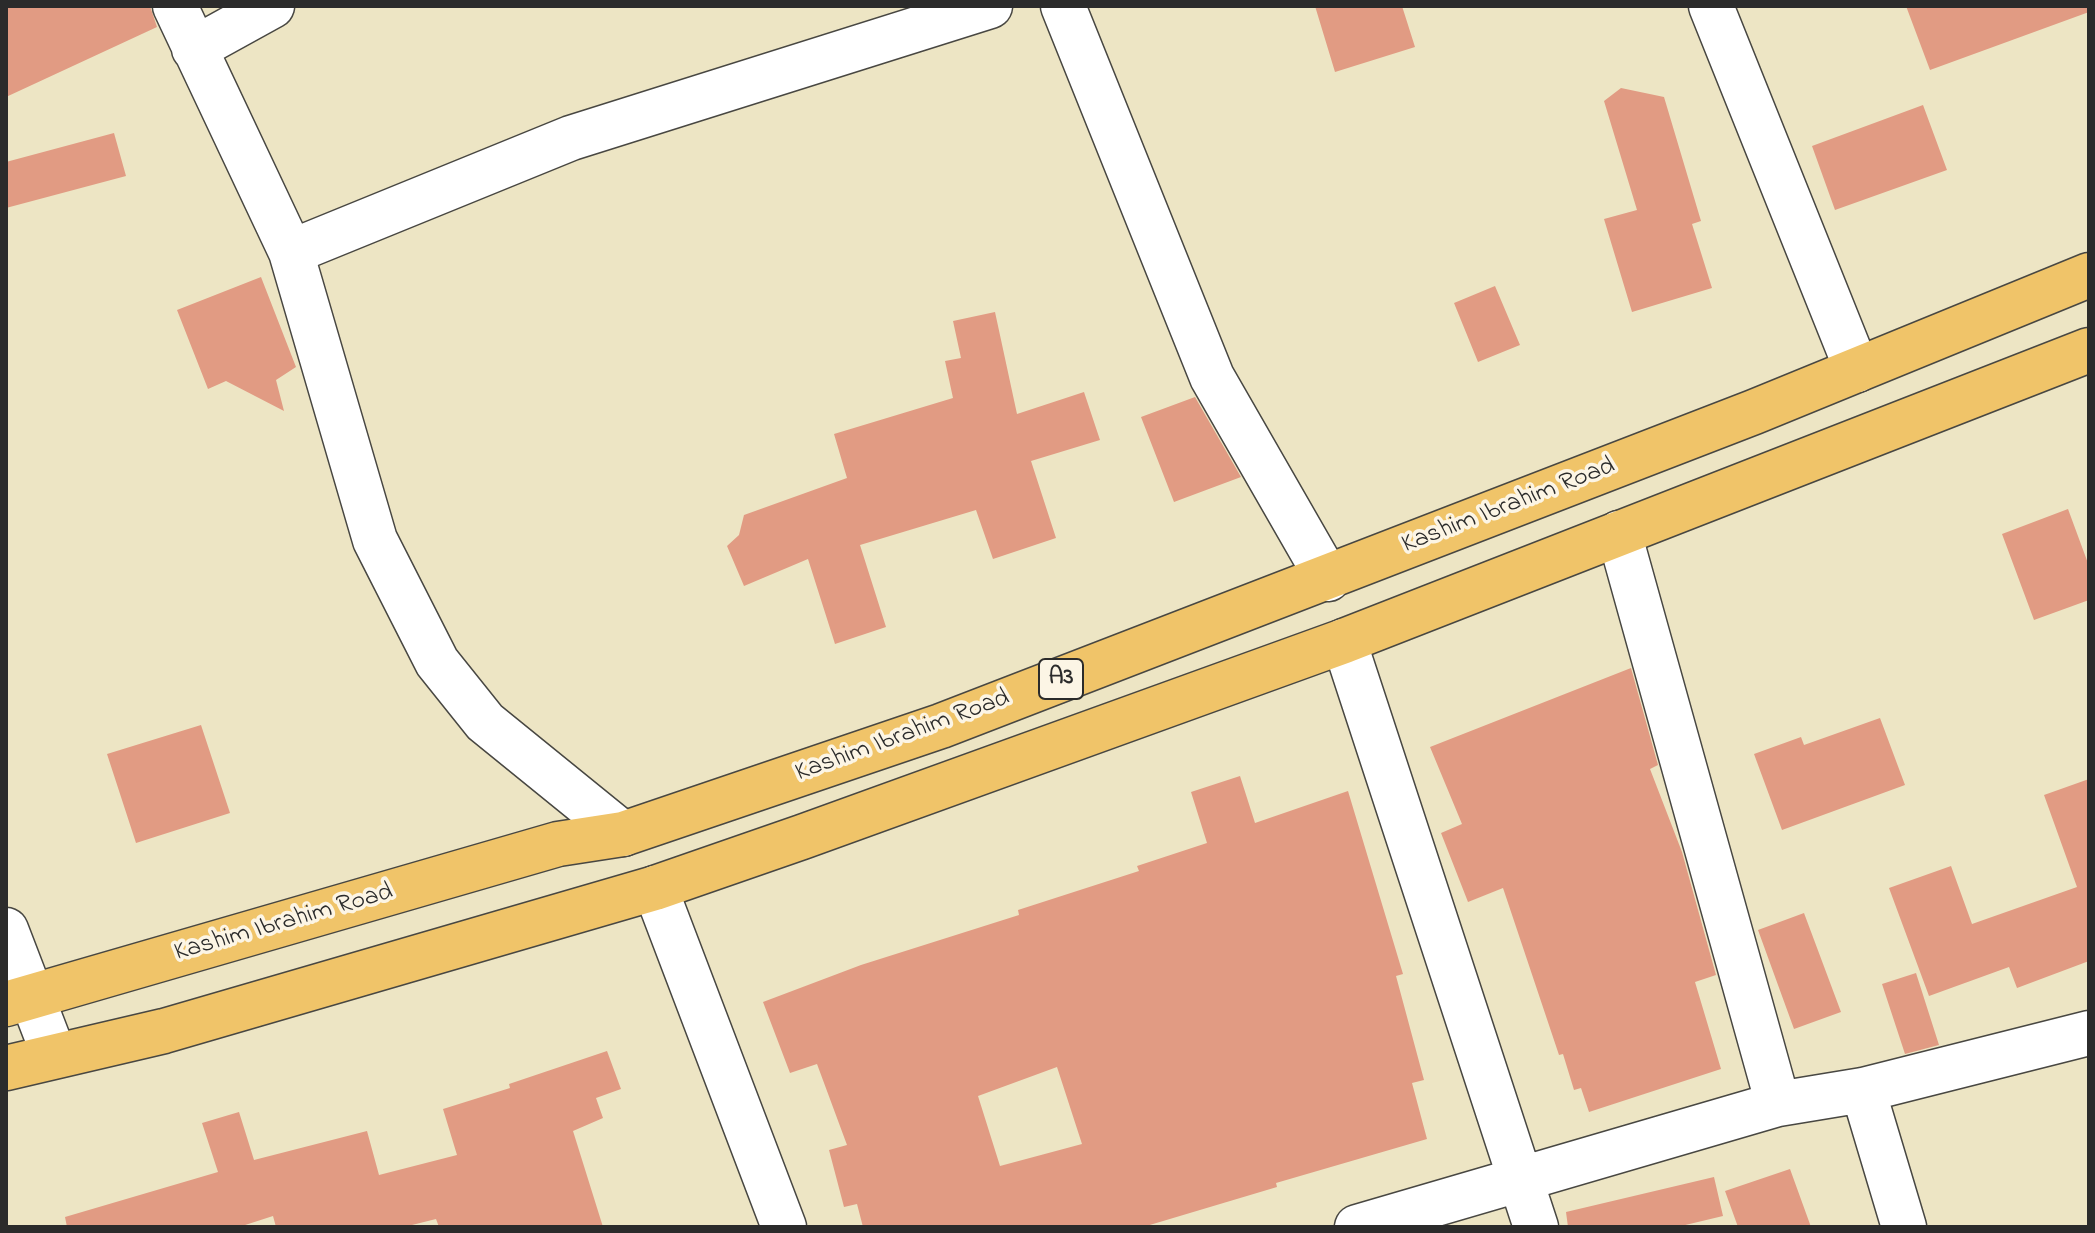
<!DOCTYPE html>
<html>
<head>
<meta charset="utf-8">
<style>
	body { margin:0 }
	#map { position:relative; width:2095px; height:1233px; overflow:hidden; background:#ede5c4; font-family:"Indie Flower",sans-serif }
	canvas { display:block }
	.frame { position:absolute; inset:0; border:8px solid #2b2b2b; pointer-events:none }
</style>
</head>
<body>
<div id="map">
<canvas width="2095" height="1233"></canvas>
<div class="frame"></div>
</div>
<script>
const ctx = document.querySelector('canvas').getContext('2d');
ctx.lineJoin = 'round';
function fillPath(path, color) { ctx.fillStyle = color; ctx.fill(path, 'evenodd'); }
const toPath = rows => new Path2D(rows.map(r => 'M' + r).join(''));
function stroke(path, color, width, dash) { ctx.strokeStyle = color; ctx.lineWidth = width; ctx.lineCap = dash ? 'butt' : 'round'; ctx.setLineDash(dash || []); ctx.stroke(path); }
function write(font, color, halo, rows, align = 'center') {
  ctx.font = font + ' "Indie Flower",sans-serif'; ctx.lineWidth = 7; ctx.setLineDash([]); ctx.textBaseline = 'middle'; ctx.strokeStyle = halo; ctx.fillStyle = color; for (const [text, x, y, turn = 0] of rows) {
    ctx.save(); ctx.translate(x, y); ctx.rotate((+turn || 0) * Math.PI / 180); ctx.textAlign = isNaN(turn) ? turn : align; if (halo) ctx.strokeText(text, 0, 0); ctx.fillText(text, 0, 0); ctx.restore();
  }
}
fillPath(toPath([
	[6,6,150,6,157,27,6,97],
	[1315,6,1402,6,1415,47,1335,72],
	[1906,6,2089,6,2089,12,1930,70],
	[1621,88,1664,97,1701,221,1692,224,1712,288,1632,312,1604,219,1637,210,1604,101],
	[1923,105,1947,170,1835,210,1812,146],
	[114,133,126,176,6,208,6,162],
	[261,277,296,367,276,380,284,411,226,381,208,389,177,310],
	[1495,286,1520,345,1478,362,1454,303],
	[995,312,1017,414,1084,392,1100,440,1031,461,1056,538,993,559,976,510,860,545,886,627,835,644,808,559,744,586,727,546,739,535,744,515,847,478,834,434,953,398,945,361,961,358,953,321],
	[1195,397,1241,477,1174,502,1141,417],
	[2068,509,2089,566,2089,600,2034,620,2002,534],
	[1631,668,1658,765,1650,769,1682,852,1716,975,1695,982,1721,1069,1589,1112,1581,1088,1574,1090,1563,1054,1559,1055,1503,888,1468,902,1441,833,1462,824,1430,747],
	[1880,718,1905,785,1782,830,1754,754,1801,737,1804,745],
	[201,725,230,813,136,843,107,754],
	[1240,776,1255,823,1348,791,1403,974,1396,976,1424,1080,1412,1083,1427,1139,1276,1183,1277,1187,1143,1227,863,1227,857,1204,844,1207,829,1150,847,1145,817,1064,790,1073,763,1002,861,965,1019,915,1018,910,1139,871,1137,866,1207,843,1191,792],
	[1057,1067,1082,1144,1000,1166,978,1096],
	[2089,779,2089,961,2017,988,2009,967,1929,996,1889,888,1951,866,1972,924,2077,887,2044,795],
	[1804,913,1841,1012,1794,1029,1758,930],
	[1916,973,1939,1045,1905,1054,1882,984],
	[607,1051,621,1089,596,1098,603,1118,573,1131,603,1227,439,1227,436,1219,404,1227,276,1227,273,1216,239,1227,67,1227,65,1217,218,1172,202,1123,239,1112,254,1160,367,1131,379,1175,457,1155,443,1109,510,1088,509,1084],
	[1790,1169,1811,1227,1738,1227,1725,1191],
	[1714,1177,1723,1216,1677,1227,1568,1227,1566,1212]
]), '#e19b83');
const street = toPath([
	[175,6,291,252,375,540,437,662,485,722,623,834],
	[1063,6,1212,377,1328,579],
	[1711,6,1857,370],
	[194,49,272,6],
	[291,252,571,138,990,6],
	[1619,533,1778,1104],
	[1344,641,1536,1227],
	[655,888,784,1227],
	[6,930,54,1055],
	[1863,1090,1904,1227],
	[1357,1227,1778,1104,1863,1090,2089,1033]
]);
const highway = toPath([
	[6,1004,558,844,623,834,941,726,1754,412,2089,275],
	[6,1068,164,1031,655,888,802,837,1344,641,2089,350]
]);
stroke(street, '#484742', 47);
stroke(highway, '#484742', 47);
stroke(street, '#fff', 44);
stroke(highway, '#f0c469', 44);
for (const [x, y, w] of [
	[1061,679,44]
]) { const box = new Path2D(); box.roundRect(x - w / 2, y - 20, w, 40, 6); ctx.fillStyle = '#fcf5e5'; ctx.fill(box); stroke(box, '#2b2b2b', 2); }
write('bold 24px', '#2b2b2b', null, [
	["A3",1061,679]
]);
write('26px', '#2b2b2b', '#fcf5e5', [
	["Kashim Ibrahim Road",1509,507,-21],
	["Kashim Ibrahim Road",903,737,-20],
	["Kashim Ibrahim Road",284,924,-16]
]);
</script>
</body>
</html>
